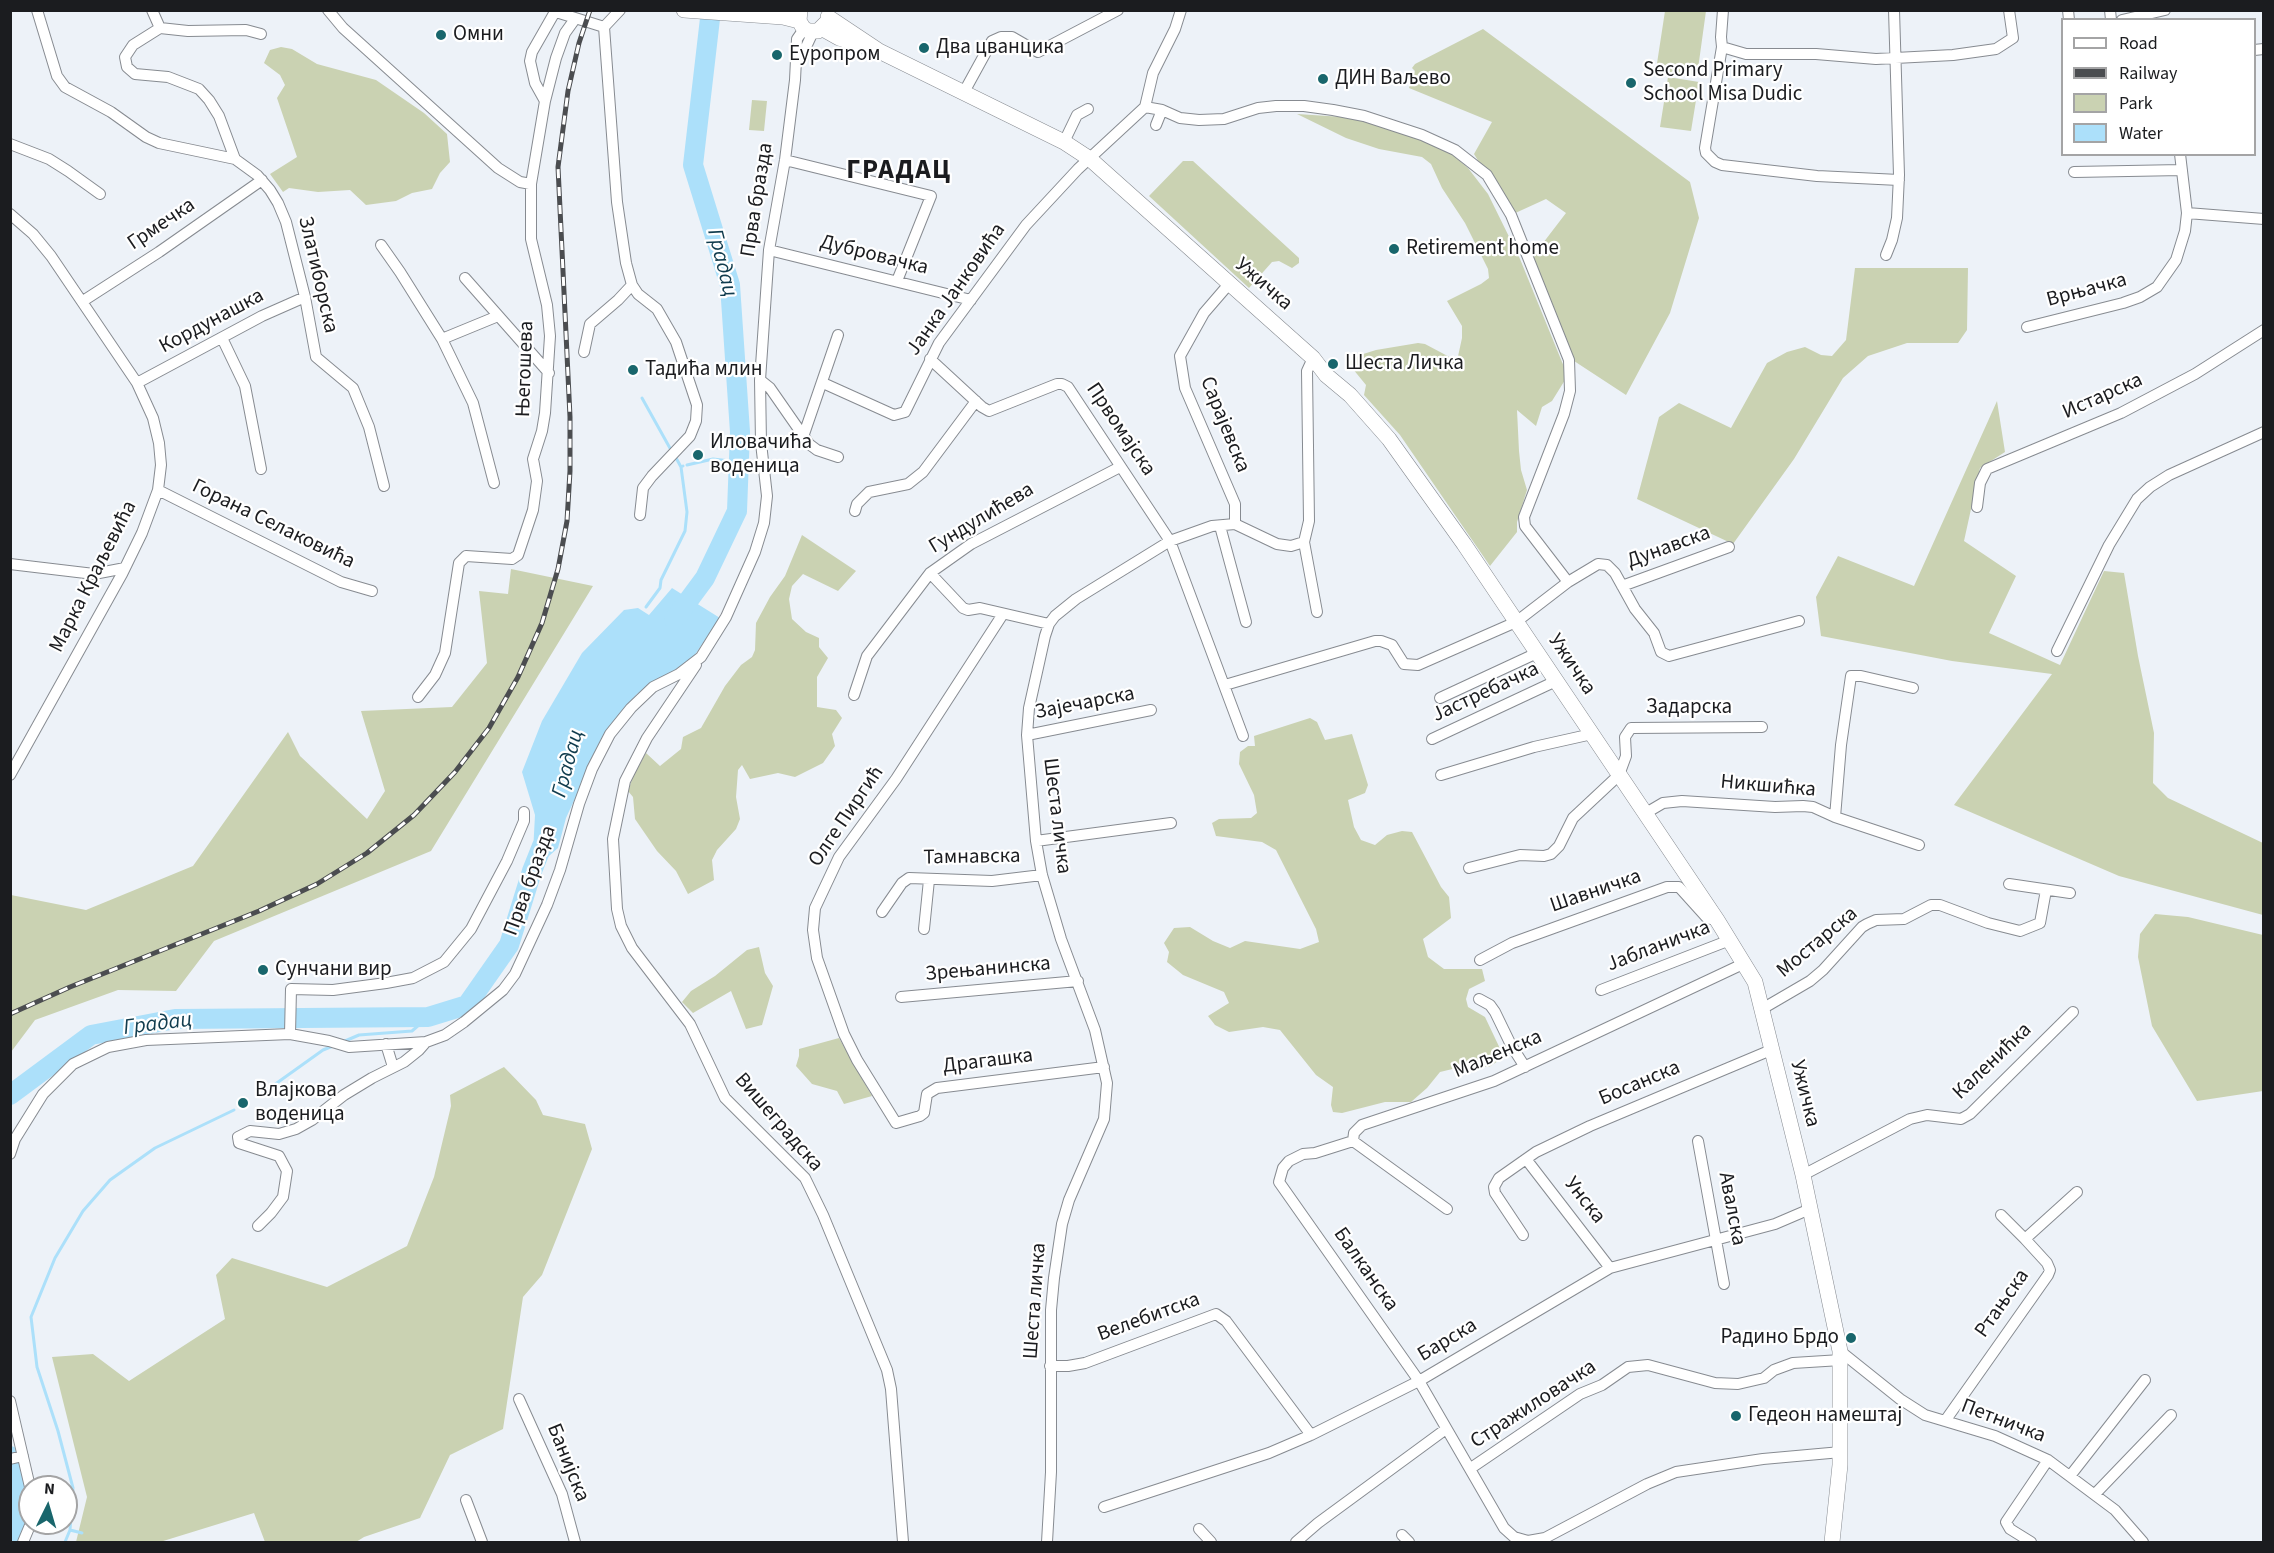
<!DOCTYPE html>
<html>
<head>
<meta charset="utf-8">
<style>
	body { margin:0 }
	#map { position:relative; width:2274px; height:1553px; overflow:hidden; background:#edf2f8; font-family:"Source Sans 3",sans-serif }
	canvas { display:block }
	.frame { position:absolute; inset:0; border:12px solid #1b1c1f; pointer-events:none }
	.legend { position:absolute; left:2061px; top:18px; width:195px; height:138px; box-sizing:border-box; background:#fff; border:2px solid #a4a4a5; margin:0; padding:8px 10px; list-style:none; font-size:18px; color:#1b1c1f }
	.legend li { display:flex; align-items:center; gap:12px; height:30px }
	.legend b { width:30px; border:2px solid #a4a4a5 }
	.north { position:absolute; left:18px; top:1475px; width:60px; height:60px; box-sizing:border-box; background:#fff; border:2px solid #a4a4a5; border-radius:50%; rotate:5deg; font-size:16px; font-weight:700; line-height:24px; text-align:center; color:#1b1c1f }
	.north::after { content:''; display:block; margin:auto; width:21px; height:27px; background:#19666c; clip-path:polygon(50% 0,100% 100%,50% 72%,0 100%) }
</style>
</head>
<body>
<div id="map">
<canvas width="2274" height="1553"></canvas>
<div class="frame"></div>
<ul class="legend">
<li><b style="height:8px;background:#fff"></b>Road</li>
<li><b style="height:8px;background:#4b4d50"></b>Railway</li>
<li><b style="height:16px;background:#cad2b2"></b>Park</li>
<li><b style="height:16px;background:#ace0fa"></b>Water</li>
</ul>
<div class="north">N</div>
</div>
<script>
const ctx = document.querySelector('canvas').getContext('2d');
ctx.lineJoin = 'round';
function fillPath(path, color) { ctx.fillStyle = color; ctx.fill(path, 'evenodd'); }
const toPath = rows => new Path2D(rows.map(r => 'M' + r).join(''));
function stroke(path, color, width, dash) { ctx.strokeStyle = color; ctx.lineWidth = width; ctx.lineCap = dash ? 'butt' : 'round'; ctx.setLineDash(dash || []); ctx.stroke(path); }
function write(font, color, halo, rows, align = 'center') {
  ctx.font = font + ' "Source Sans 3",sans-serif'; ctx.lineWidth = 4.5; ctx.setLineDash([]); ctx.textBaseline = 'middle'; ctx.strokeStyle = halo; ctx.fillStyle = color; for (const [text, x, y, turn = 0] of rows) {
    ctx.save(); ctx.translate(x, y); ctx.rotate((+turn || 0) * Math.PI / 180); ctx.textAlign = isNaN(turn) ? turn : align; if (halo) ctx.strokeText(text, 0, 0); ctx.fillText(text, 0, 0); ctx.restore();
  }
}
fillPath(toPath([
	[1665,11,1706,11,1697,76,1656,70],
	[1483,29,1690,182,1699,218,1670,313,1626,395,1571,359,1530,260,1566,213,1546,199,1511,215,1474,154,1492,122,1409,88,1415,71,1412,68,1415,64],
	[281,47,292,49,317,64,376,80,424,113,447,134,450,162,440,173,432,189,412,193,396,201,366,205,350,190,318,192,289,188,283,192,270,174,297,157,277,98,285,85,280,75,264,63,270,50],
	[1668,77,1699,82,1691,131,1660,127],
	[752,100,767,101,764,131,749,130],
	[1297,114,1343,117,1380,125,1447,150,1468,168,1488,194,1520,259,1562,362,1566,371,1565,380,1552,401,1542,407,1536,426,1517,410,1519,451,1521,470,1527,490,1517,522,1517,532,1490,566,1400,435,1364,395,1366,385,1348,363,1360,355,1376,350,1418,343,1425,344,1457,361,1462,338,1462,326,1447,301,1481,284,1489,278,1488,269,1465,223,1442,188,1431,164,1422,157,1379,149,1346,138],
	[1183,161,1193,161,1299,258,1299,263,1292,268,1279,261,1272,262,1249,288,1149,196],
	[1855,268,1968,268,1967,330,1958,343,1907,343,1868,356,1843,378,1794,459,1733,544,1637,499,1659,417,1679,403,1731,428,1767,363,1787,352,1805,347,1821,355,1832,356,1846,340],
	[1997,401,2005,452,1980,468,1964,541,2016,576,1989,633,2060,665,2104,571,2124,573,2138,656,2154,733,2153,783,2168,798,2263,843,2263,915,2119,876,1954,805,2052,674,1952,661,1821,636,1816,597,1838,556,1914,586],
	[802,535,856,571,838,591,803,574,792,586,789,599,792,619,806,632,819,638,819,647,828,658,817,677,817,707,836,710,842,718,832,734,835,746,823,763,795,777,778,773,750,779,742,765,738,770,736,797,740,819,736,829,717,850,712,860,714,880,688,894,676,871,657,851,635,819,633,797,628,791,634,774,646,753,660,766,681,749,683,737,701,728,725,686,741,665,752,657,755,650,756,623,770,597,785,576],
	[511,569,593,586,431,851,214,941,176,991,118,990,35,1020,11,1052,11,895,86,910,193,866,288,732,300,756,367,819,385,791,361,711,452,707,487,663,479,591,508,594],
	[1310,718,1317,722,1325,740,1352,734,1368,785,1365,793,1348,800,1354,827,1361,840,1375,845,1387,835,1402,831,1412,832,1441,887,1449,897,1451,918,1423,939,1428,957,1444,969,1482,969,1485,981,1469,989,1466,999,1468,1007,1485,1017,1504,1057,1489,1067,1469,1065,1440,1072,1427,1088,1411,1102,1385,1102,1342,1113,1333,1112,1331,1105,1333,1087,1316,1075,1280,1030,1263,1027,1229,1032,1215,1025,1208,1016,1229,1003,1224,992,1183,975,1167,962,1169,952,1164,943,1174,928,1190,927,1213,941,1230,948,1245,941,1300,949,1319,942,1316,929,1276,850,1262,842,1216,836,1212,823,1219,819,1251,818,1257,813,1254,795,1239,764,1240,752,1248,746,1255,746,1254,736],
	[2155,914,2188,917,2263,935,2263,1091,2197,1101,2152,1026,2138,957,2140,934],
	[759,947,765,973,773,986,762,1025,746,1029,731,991,693,1013,682,1002,691,991,715,976,747,950],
	[839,1038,872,1096,844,1104,837,1091,812,1084,796,1066,799,1056,799,1049],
	[504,1067,536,1100,543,1115,585,1124,592,1149,542,1275,523,1297,503,1429,450,1455,420,1518,364,1537,356,1542,265,1542,254,1513,160,1542,76,1542,87,1497,52,1357,93,1354,129,1381,225,1319,216,1275,232,1258,327,1287,407,1246,434,1177,451,1106,450,1095]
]), '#cad2b2');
fillPath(toPath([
	[672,588,720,618,692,659,637,694,607,729,566,818,558,848,532,871,535,815,522,772,542,721,582,653,624,610,638,608,649,615]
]), '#ace0fa');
stroke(toPath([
	[642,398,671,450],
	[675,456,681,467],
	[687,465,713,459,739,462],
	[646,607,660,588,661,580,685,531,687,512,681,467,683,466],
	[345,1041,359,1035,412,1031,428,1017],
	[260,1095,323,1050,333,1046],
	[70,1530,82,1533],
	[65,1542,70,1530,73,1488,58,1431,37,1367,31,1317,55,1258,83,1211,110,1180,155,1148,234,1110]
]), '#ace0fa', 3);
stroke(toPath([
	[674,620,705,578,737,511,740,432,730,285,693,165,711,10],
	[10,1095,91,1035,175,1019,428,1017,467,1005,509,945,532,871,542,846],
	[10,1456,20,1483,19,1527,12,1542]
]), '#ace0fa', 20);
const street = toPath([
	[37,10,57,76,65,87,111,112,146,137,159,143,235,159,257,175,270,190,278,203,286,222,305,297,316,357,353,388,369,427,384,486],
	[152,10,160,28,188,31,246,30,261,34],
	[328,10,343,28,498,168,520,182,531,184],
	[1723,10,1721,37,1722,47,1746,54,1816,54,1876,59,1953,55,1996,49,2013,38,2009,10],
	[2068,10,2069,20],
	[2110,10,2111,20],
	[556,12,604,27],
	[2122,20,2165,10],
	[604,27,617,202,626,263,632,285,638,294,657,309,676,342,697,405,696,421,690,436,652,476,643,488,640,515],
	[604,27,620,10],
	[160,28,133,45,125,57,127,67,135,74,168,77,199,89,209,100,219,116,235,159],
	[1722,47,1705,148,1706,153,1715,162,1722,165,1817,176,1899,180],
	[2254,50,2264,49],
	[799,62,813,32],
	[964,92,992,41,1001,37,1012,37,1038,52,1118,10],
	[545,101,535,83,530,61,532,52,556,10],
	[1145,107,1162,110,1180,118,1199,120,1224,119,1258,108,1276,106,1304,106,1333,110,1364,116,1422,135,1455,150,1487,175,1511,215,1569,360,1570,391,1564,414,1524,517,1525,526,1568,582],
	[1156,125,1162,110],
	[1064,142,1077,115,1088,109],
	[10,144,49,159,68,171,100,194],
	[785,160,931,196,897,281],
	[2074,172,2182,170],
	[2187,213,2264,219],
	[10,214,33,234,51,256,137,383,153,418,159,443,161,465,158,490,142,533,122,574,10,775],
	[381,245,400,272,442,339,473,403,494,483],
	[769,250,971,300],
	[1886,255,1892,240,1897,218,1899,175,1894,10],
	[465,278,549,373],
	[1229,284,1204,313,1180,356,1185,388,1235,504,1235,524],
	[83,301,159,252,262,180],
	[2027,327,2123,303,2140,297,2157,287,2176,260,2185,231,2187,213,2180,154],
	[222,338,245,386,261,469],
	[442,339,498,316],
	[584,352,590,324,618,300,632,285],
	[930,359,982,407,989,411,1057,384,1062,384,1068,387,1170,541,1243,736],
	[760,380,770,388,809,444,817,450,838,457],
	[137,383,262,316,305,297],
	[823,383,894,415,905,412,939,343,1026,225,1078,169,1145,107,1153,73,1175,29,1181,10],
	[803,437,838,335],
	[158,490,341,582,372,591],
	[1977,507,1980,483,1987,469,2121,413,2195,374,2264,330],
	[855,511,857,504,869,492,908,484,923,472,976,401],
	[1220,526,1246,622],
	[1304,542,1317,612],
	[10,564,94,574,125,568],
	[930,573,963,608,968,610,980,608,1049,624],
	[1622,586,1729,547],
	[1003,614,896,779,839,857,815,908,813,930,817,958,844,1034,857,1060,896,1123,920,1116,924,1113,927,1094,937,1088,1104,1067],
	[2057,651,2109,545,2137,499,2150,487,2169,475,2264,432],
	[696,665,647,738,625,781,613,839,617,909,621,926,632,948,690,1024,725,1098,805,1178,823,1215,887,1370,891,1389,903,1542],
	[1225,685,1375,641,1381,641,1392,645,1404,664,1418,665,1516,622,1568,582,1598,564,1607,565,1615,573,1635,609,1654,633,1661,652,1669,656,1799,621],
	[854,695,867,656,930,573,971,544,1120,467],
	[418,697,435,675,445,653,459,563,466,556,512,559,518,555,533,510,537,481,533,459,542,431,545,413,550,336,547,305,531,239,531,184,545,101,556,58,565,33,575,19],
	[1440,698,1537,653],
	[1027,735,1151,710],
	[1432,739,1556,681],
	[1441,775,1534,747,1592,734],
	[1646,813,1663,803,1682,801,1775,807,1803,806,1813,807,1835,817,1919,845],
	[1835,817,1841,745,1851,676,1861,676,1913,688],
	[1036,841,1171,823],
	[1469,868,1520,855,1544,856,1551,854,1559,846,1573,818,1619,775,1626,756,1625,737,1631,728,1762,727],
	[2009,884,2070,893],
	[882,912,902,883,909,878,992,881,1042,875],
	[924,929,929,880],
	[1480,960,1512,943,1667,887,1679,887,1707,918,1716,920],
	[1745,963,1494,1081,1362,1125,1354,1133,1353,1141,1315,1153,1303,1154,1289,1161,1283,1168,1279,1182,1419,1381,1504,1528,1514,1537,1528,1541,1545,1538,1647,1484,1676,1472,1763,1459,1841,1452],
	[1601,990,1730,940],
	[901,997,1078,981],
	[1479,999,1490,1005,1495,1012,1511,1045,1525,1067],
	[1762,1009,1810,981,1823,970,1862,927,1867,924,1876,920,1904,919,1931,905,1940,905,1988,923,2020,931,2040,923,2046,890],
	[290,1034,291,989,333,990,386,983,413,978,444,962,471,929,507,861,524,821,524,812],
	[386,1044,393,1067],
	[1353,1141,1447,1209],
	[1698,1141,1724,1284],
	[10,1154,15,1139,43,1094,73,1064,108,1047,146,1040,290,1034,329,1041,349,1047,426,1042,445,1035,464,1022,503,990,515,974,547,905,560,870,579,804,592,769,610,734,631,708,653,687,679,674,701,657,726,617,755,552,764,523,767,496,761,443,760,380,769,250,785,160,795,80,797,39,804,29],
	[1526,1159,1610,1268],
	[1803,1175,1910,1119,1927,1115,1961,1119,1970,1114,2073,1012],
	[2001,1215,2025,1239],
	[258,1226,271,1213,283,1197,287,1171,279,1156,239,1143,238,1137,250,1131,279,1134,296,1129,312,1120,344,1095,372,1078,404,1062,419,1050,426,1042],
	[1523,1235,1495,1193,1494,1187,1499,1178,1536,1152,1590,1126,1771,1050],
	[1840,1351,1900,1399,1925,1415,1995,1436,2048,1460,2115,1510,2143,1542],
	[1050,1366,1068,1366,1085,1363,1216,1314,1226,1321,1311,1435],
	[519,1399,562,1494,575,1542],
	[10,1401,30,1487],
	[1945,1421,2048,1275,2050,1270,2047,1263,2025,1239,2077,1192],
	[10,1459,23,1456],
	[1471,1468,1580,1394,1602,1385,1628,1367,1648,1365,1715,1383,1738,1384,1764,1378,1774,1370,1793,1363,1841,1360],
	[2070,1476,2145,1380],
	[2095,1494,2171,1415],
	[466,1500,482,1542],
	[1104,1507,1269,1453,1311,1435,1419,1381,1610,1268,1775,1224,1810,1209],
	[1199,1529,1211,1542],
	[1402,1535,1409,1542],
	[23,1542,31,1523],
	[1047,1542,1051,1472,1051,1310,1054,1278,1062,1224,1069,1200,1104,1119,1107,1083,1095,1030,1061,939,1042,875,1036,841,1027,735,1029,708,1045,636,1049,624,1055,616,1076,599,1170,541,1212,526,1235,524,1277,544,1291,546,1304,542,1309,521,1307,371,1313,358],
	[1296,1542,1318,1523,1446,1429],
	[2031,1542,2010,1529,2006,1522,2048,1460]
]);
const secondary = toPath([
	[684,10,783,17,799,21],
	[800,10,799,21,804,29,809,31,818,31,827,22],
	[828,17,879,51,1064,142,1090,159,1295,342,1313,358,1326,375,1350,395,1389,439,1464,544,1717,920,1755,982,1803,1175,1840,1351,1840,1465,1832,1542],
	[823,29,839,38,864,46]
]);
stroke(street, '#878b91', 12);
stroke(secondary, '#878b91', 16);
stroke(street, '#fff', 10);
stroke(secondary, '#fff', 15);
const rail = toPath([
	[10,1014,70,987,259,911,317,884,367,853,414,815,455,772,489,728,518,677,542,623,558,569,567,521,570,471,570,417,558,167,568,91,579,43,590,10]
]);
stroke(rail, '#4b4d50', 5);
stroke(rail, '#fff', 3, [9]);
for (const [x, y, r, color] of [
	[441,35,6,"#19666c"],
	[924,48,6,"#19666c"],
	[777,55,6,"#19666c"],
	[1323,79,6,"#19666c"],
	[1631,83,6,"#19666c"],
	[1394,249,6,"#19666c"],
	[1333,364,6,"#19666c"],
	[633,370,6,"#19666c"],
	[698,455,6,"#19666c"],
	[263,970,6,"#19666c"],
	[243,1103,6,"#19666c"],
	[1851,1338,6,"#19666c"],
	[1736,1416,6,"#19666c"]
]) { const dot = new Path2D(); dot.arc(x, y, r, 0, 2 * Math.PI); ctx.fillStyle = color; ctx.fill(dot); stroke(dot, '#fff', 2); }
write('21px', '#1b1c1f', '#fff', [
	["Омни",453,35],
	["Два цванцика",936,48],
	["Еуропром",789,55],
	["Second Primary",1643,71],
	["School Misa Dudic",1643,95],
	["ДИН Ваљево",1335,79],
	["Retirement home",1406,249],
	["Шеста Личка",1345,364],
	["Тадића млин",645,370],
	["Иловачића",710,443],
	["воденица",710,467],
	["Сунчани вир",275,970],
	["Влајкова",255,1091],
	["воденица",255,1115],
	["Радино Брдо",1839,1338,"right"],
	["Гедеон намештај",1748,1416]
], 'left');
write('21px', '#1b1c1f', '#fff', [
	["Прва бразда",758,200,-81],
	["Грмечка",162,225,-34],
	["Дубровачка",874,256,14],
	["Златиборска",317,275,77],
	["Ужичка",1263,285,41],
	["Јанка Јанковића",957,290,-55],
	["Врњачка",2087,291,-15],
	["Кордунашка",212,322,-28],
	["Његошева",526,369,-88],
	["Истарска",2103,397,-24],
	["Сарајевска",1224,425,68],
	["Првомајска",1120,430,56],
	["Гундулићева",982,519,-31],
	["Горана Селаковића",273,525,26],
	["Дунавска",1669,548,-20],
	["Марка Краљевића",94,577,-63],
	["Ужичка",1571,665,56],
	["Јастребачка",1486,693,-25],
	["Зајечарска",1085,704,-11],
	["Задарска",1689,708],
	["Никшићка",1768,787,5],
	["Шеста личка",1056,816,83],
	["Олге Пиргић",847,817,-56],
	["Тамнавска",972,858,-1],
	["Прва бразда",531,881,-70],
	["Шавничка",1596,892,-19],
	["Мостарска",1818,943,-40],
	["Јабланичка",1659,947,-21],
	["Зрењанинска",988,970,-5],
	["Маљенска",1498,1055,-23],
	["Драгашка",988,1062,-7],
	["Каленићка",1993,1062,-44],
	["Босанска",1640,1084,-23],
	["Ужичка",1804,1094,76],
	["Вишеградска",778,1123,49],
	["Унска",1584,1201,52],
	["Авалска",1731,1209,79],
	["Балканска",1365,1270,55],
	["Шеста личка",1036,1301,-86],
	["Ртањска",2003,1304,-55],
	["Велебитска",1149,1318,-20],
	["Барска",1448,1341,-31],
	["Стражиловачка",1534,1405,-33],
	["Петничка",2003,1422,21],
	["Банијска",567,1463,68]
]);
write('italic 22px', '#103c4e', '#fff', [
	["Градац",721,263,76],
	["Градац",569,764,-75],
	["Градац",158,1025,-7]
]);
ctx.letterSpacing = '1.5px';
write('bold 27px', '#1b1c1f', '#fff', [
	["ГРАДАЦ",899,172]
]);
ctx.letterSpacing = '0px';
</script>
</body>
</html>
